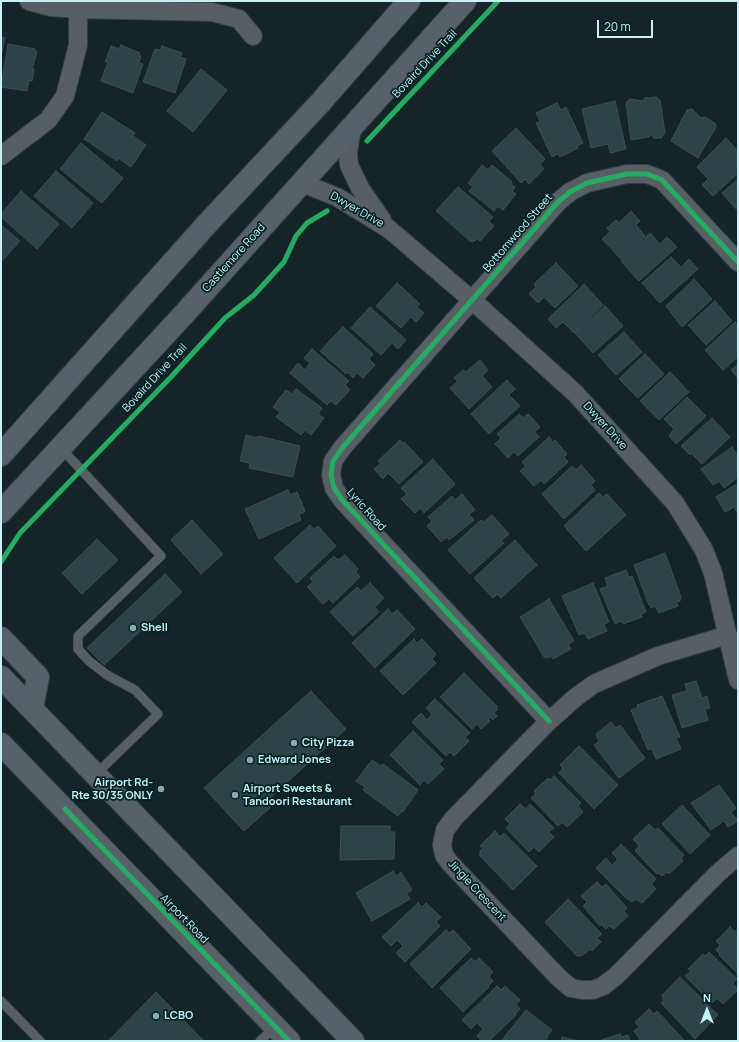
<!DOCTYPE html>
<html>
<head>
<meta charset="utf-8">
<style>
	body { margin:0 }
	#map { position:relative; width:739px; height:1042px; overflow:hidden; background:#152527; font-family:Manrope,sans-serif }
	canvas { display:block }
	.frame { position:absolute; inset:0; border:2px solid #c6f1f6; pointer-events:none }
	.north { position:absolute; left:687px; top:990px; width:40px; height:40px; -webkit-text-stroke:3px #032225; paint-order:stroke; rotate:0deg; font-size:11px; font-weight:700; line-height:16px; text-align:center; color:#c6f1f6 }
	.north::after { content:''; display:block; margin:auto; width:14px; height:18px; background:#c6f1f6; clip-path:polygon(50% 0,100% 100%,50% 72%,0 100%) }
	.scale { position:absolute; left:597px; top:20px; width:56px; height:18px; box-sizing:border-box; border:2px solid #c6f1f6; border-top:0; padding-left:5px; font-size:12px; line-height:14px; white-space:nowrap; color:#c6f1f6; -webkit-text-stroke:3px #032225; paint-order:stroke }
</style>
</head>
<body>
<div id="map">
<canvas width="739" height="1042"></canvas>
<div class="frame"></div>
<div class="north">N</div>
<div class="scale">20 m</div>
</div>
<script>
const ctx = document.querySelector('canvas').getContext('2d');
ctx.lineJoin = 'round';
function fillPath(path, color) { ctx.fillStyle = color; ctx.fill(path, 'evenodd'); }
const toPath = rows => new Path2D(rows.map(r => 'M' + r).join(''));
function stroke(path, color, width, dash) { ctx.strokeStyle = color; ctx.lineWidth = width; ctx.lineCap = dash ? 'butt' : 'round'; ctx.setLineDash(dash || []); ctx.stroke(path); }
function write(font, color, halo, rows, align = 'center') {
  ctx.font = font + ' Manrope,sans-serif'; ctx.lineWidth = 3.5; ctx.setLineDash([]); ctx.textBaseline = 'middle'; ctx.strokeStyle = halo; ctx.fillStyle = color; for (const [text, x, y, turn = 0] of rows) {
    ctx.save(); ctx.translate(x, y); ctx.rotate((+turn || 0) * Math.PI / 180); ctx.textAlign = isNaN(turn) ? turn : align; if (halo) ctx.strokeText(text, 0, 0); ctx.fillText(text, 0, 0); ctx.restore();
  }
}
const building = toPath([
	[1,37,5,38,1,56,1,37],
	[8,44,35,49,37,52,32,69,34,69,32,81,29,80,27,91,1,87,8,44],
	[121,45,140,53,139,55,141,56,139,63,143,64,133,93,101,81,108,62,105,62,111,46,119,49,121,45],
	[162,46,182,53,180,57,186,59,175,93,143,82,155,49,160,50,162,46],
	[201,69,227,90,193,132,167,111,201,69],
	[656,97,660,100,665,133,661,138,654,138,652,135,648,137,631,140,626,103,630,99,643,101,645,98,656,97],
	[615,101,626,149,610,153,608,144,591,148,582,109,615,101],
	[557,103,561,110,566,107,583,143,577,146,578,148,560,157,558,154,552,157,536,123,540,121,536,113,557,103],
	[692,109,701,118,705,117,715,123,716,127,698,158,671,141,687,110,692,109],
	[102,112,135,133,133,136,146,145,131,167,118,158,117,161,84,139,102,112],
	[516,128,545,159,540,164,544,169,529,184,525,179,521,183,492,151,516,128],
	[726,138,738,151,738,173,713,196,702,185,708,179,697,167,726,138],
	[81,143,123,178,102,203,60,169,81,143],
	[482,165,488,170,492,165,512,182,511,184,515,187,512,191,516,194,503,210,498,206,494,211,469,191,473,187,468,183,482,165],
	[56,171,93,203,72,228,34,196,56,171],
	[738,179,738,211,722,193,738,179],
	[458,187,493,217,489,221,494,226,480,241,478,239,471,242,436,211,458,187],
	[21,191,59,224,37,249,1,217,1,214,21,191],
	[631,211,640,221,636,225,645,236,621,259,602,239,610,232,607,228,616,220,619,223,631,211],
	[1,225,20,241,1,262,1,225],
	[650,233,660,244,667,237,677,247,639,281,621,261,650,233],
	[671,257,681,267,689,259,698,269,660,303,642,283,671,257],
	[556,263,578,286,555,308,544,297,538,303,529,294,536,287,534,284,556,263],
	[694,279,712,299,682,327,666,306,694,279],
	[397,283,420,304,417,307,424,313,416,322,411,317,401,328,376,306,397,283],
	[584,284,603,305,574,333,563,322,556,328,548,319,584,284],
	[715,301,732,321,706,345,688,325,715,301],
	[605,306,623,326,593,353,575,333,605,306],
	[370,307,406,340,398,349,392,343,381,355,351,328,370,307],
	[735,322,738,326,738,357,723,370,705,350,735,322],
	[343,327,373,354,369,359,375,365,363,378,357,373,353,378,348,372,346,374,320,351,343,327],
	[624,332,642,352,616,375,598,355,624,332],
	[312,349,349,381,345,385,350,390,336,405,331,401,327,405,290,373,298,363,305,370,308,366,310,363,304,358,312,349],
	[645,354,664,374,638,398,619,379,645,354],
	[480,360,488,370,482,376,492,387,469,409,450,388,458,381,454,378,463,370,466,372,480,360],
	[738,364,738,378,731,370,738,364],
	[670,372,689,392,659,420,640,401,670,372],
	[507,380,515,389,509,395,520,406,489,434,471,414,507,380],
	[296,389,322,408,318,414,324,418,311,435,305,430,301,435,276,417,280,412,273,407,286,390,292,394,296,389],
	[687,397,706,416,676,444,669,436,674,429,664,419,687,397],
	[519,414,523,418,528,414,540,427,535,432,539,437,518,456,514,452,508,458,495,444,501,438,497,434,519,414],
	[712,418,730,437,702,464,691,453,690,455,681,446,712,418],
	[246,435,257,438,258,436,300,446,293,477,249,468,250,463,240,461,246,435],
	[549,437,553,442,555,440,567,454,564,457,568,462,544,484,541,480,534,486,520,471,526,466,522,462,549,437],
	[400,440,403,443,404,442,423,462,399,484,388,473,383,479,374,469,381,463,378,461,400,440],
	[732,447,738,456,738,477,724,488,719,481,713,485,701,469,732,447],
	[433,459,455,484,424,513,420,508,415,513,401,499,407,494,401,488,433,459],
	[581,465,595,481,591,485,595,490,564,519,542,494,572,466,576,470,581,465],
	[738,483,738,514,734,507,725,512,716,497,738,483],
	[288,490,290,495,297,492,305,511,299,515,301,520,259,539,245,509,288,490],
	[599,493,603,497,607,494,626,515,586,551,564,526,599,493],
	[462,494,475,510,469,514,474,520,449,540,447,537,441,542,427,526,432,521,428,517,452,496,455,500,462,494],
	[492,515,509,534,501,541,504,543,470,574,448,550,481,520,484,522,492,515],
	[192,520,223,554,201,574,171,540,192,520],
	[310,525,314,529,318,526,336,546,297,583,274,558,310,525],
	[97,539,118,560,82,594,62,573,97,539],
	[515,540,537,565,501,598,497,594,493,598,474,578,515,540],
	[665,553,681,597,680,601,676,602,678,606,659,613,655,606,651,608,648,603,634,565,665,553],
	[345,555,358,569,356,572,360,577,333,603,329,599,323,604,307,587,313,582,310,578,334,556,338,560,345,555],
	[626,570,629,577,632,576,646,612,641,614,642,617,623,624,622,621,615,624,600,589,608,586,605,578,626,570],
	[165,574,182,592,104,665,87,648,165,574],
	[370,583,384,598,375,607,379,612,353,636,330,612,357,587,361,591,370,583],
	[593,583,609,622,604,624,607,631,588,639,585,633,579,635,562,596,593,583],
	[549,599,574,641,568,644,571,649,553,659,551,656,548,658,544,657,520,617,549,599],
	[388,609,392,614,397,610,415,629,375,668,352,643,388,609],
	[414,639,417,643,422,639,436,654,432,659,436,663,403,695,380,671,414,639],
	[464,673,497,706,497,710,494,713,497,716,493,720,491,717,488,719,490,721,481,729,477,724,472,729,440,697,464,673],
	[696,681,702,698,707,696,710,708,705,709,708,720,682,728,672,695,687,691,685,684,696,681],
	[311,691,346,729,265,802,270,808,244,831,204,788,311,691],
	[662,696,680,737,676,738,681,749,656,759,652,749,648,750,631,710,638,707,637,705,662,696],
	[435,699,470,733,465,737,469,741,454,756,450,752,446,756,412,722,421,713,427,720,432,714,426,708,435,699],
	[611,722,616,728,620,725,645,758,619,778,594,745,599,742,596,734,611,722],
	[413,731,443,760,439,764,444,769,428,784,424,780,420,785,390,755,413,731],
	[579,746,618,785,594,809,559,773,563,768,560,765,579,746],
	[372,760,381,766,383,764,418,790,403,812,402,811,398,816,363,790,365,787,356,781,372,760],
	[554,776,581,803,578,806,583,812,567,827,562,822,558,826,531,798,536,794,534,791,548,778,550,780,554,776],
	[719,785,736,808,731,812,738,821,728,827,724,821,711,830,691,803,719,785],
	[520,804,526,809,530,804,554,828,549,832,554,837,539,852,534,847,529,852,506,828,510,824,505,819,520,804],
	[682,805,710,835,690,854,662,824,682,805],
	[649,824,655,830,658,828,684,855,681,858,683,861,669,874,667,872,662,876,659,873,657,874,635,851,639,846,633,839,649,824],
	[341,826,390,826,390,832,395,832,394,859,340,860,341,826],
	[495,831,500,837,504,833,537,866,513,890,480,856,480,851,483,848,480,846,495,831],
	[621,844,656,879,651,884,656,889,642,903,636,899,632,902,626,898,596,868,606,858,612,865,618,859,612,853,621,844],
	[393,871,396,876,401,872,412,890,406,893,410,899,372,921,356,893,393,871],
	[597,882,602,887,606,884,627,908,624,911,628,916,614,929,609,926,606,929,601,924,600,926,583,906,587,902,581,896,597,882],
	[568,899,602,934,597,938,601,942,592,951,591,949,581,956,577,956,545,922,568,899],
	[418,903,422,907,426,903,441,917,436,922,440,926,405,962,396,953,403,946,397,940,391,946,382,937,418,903],
	[730,927,735,932,738,928,738,974,719,955,720,954,716,950,720,945,716,941,730,927],
	[446,930,449,933,453,930,471,949,432,988,410,964,446,930],
	[709,952,737,979,733,983,738,990,723,1004,717,998,712,1003,685,976,691,971,688,969,703,954,705,956,709,952],
	[471,958,475,962,479,958,493,972,489,976,493,981,488,986,489,987,463,1012,440,988,471,958],
	[680,977,718,1015,695,1039,661,1003,664,1001,662,995,680,977],
	[497,986,501,990,505,986,520,1000,516,1004,520,1009,515,1014,516,1015,489,1041,482,1041,477,1036,483,1029,477,1023,471,1029,462,1020,497,986],
	[156,992,204,1041,108,1041,156,992],
	[649,1009,654,1014,657,1011,685,1041,641,1041,634,1031,639,1027,635,1022,649,1009],
	[526,1010,552,1030,547,1036,548,1037,545,1041,501,1041,526,1010],
	[620,1034,621,1037,628,1035,630,1041,601,1040,620,1034],
	[562,1037,578,1041,561,1041,562,1037]
]);
fillPath(building, '#2c4446');
stroke(building, '#375154', 1);
const lane = toPath([
	[60,447,161,556,78,636,78,649,89,661,107,675,135,690,158,714,96,774],
	[1,1001,40,1041],
	[260,1041,275,1027]
]);
const street = toPath([
	[29,1,51,7,78,9,212,12,239,19,253,36],
	[352,127,348,153,349,165,360,188,382,220],
	[1,156,48,120,65,96,78,45,78,9],
	[302,183,337,197,389,229,473,301,575,393,675,503,704,550,713,573,738,680],
	[728,635,658,656,594,684,576,697,549,721,454,818,445,830,442,845,444,855,450,863,559,978,571,988,582,990,593,990,603,986,616,976,718,873,738,856],
	[549,721,343,501,334,488,331,475,333,461,343,447,558,202,570,192,587,183,627,174,647,174,662,180,738,262]
]);
const secondary = toPath([
	[1,455,206,225,320,103,409,1],
	[1,512,185,313,465,1],
	[1,638,38,677,32,709],
	[1,677,353,1041],
	[1,744,289,1041]
]);
stroke(lane, '#304142', 10);
stroke(street, '#304142', 20);
stroke(secondary, '#304142', 24);
stroke(lane, '#575f65', 9);
stroke(street, '#575f65', 18);
stroke(secondary, '#586168', 22);
stroke(toPath([
	[367,141,498,1],
	[1,562,20,533,171,377,225,318,254,295,284,262,296,236,307,223,327,211],
	[549,721,343,501,334,488,331,475,333,461,343,447,558,202,570,192,587,183,627,174,647,174,662,180,738,262],
	[65,809,289,1041]
]), '#26ab63', 5);
for (const [x, y, r, color] of [
	[133,628,4,"#88aaae"],
	[294,743,4,"#88aaae"],
	[250,760,4,"#88aaae"],
	[161,789,4,"#88aaae"],
	[235,795,4,"#88aaae"],
	[156,1016,4,"#88aaae"]
]) { const dot = new Path2D(); dot.arc(x, y, r, 0, 2 * Math.PI); ctx.fillStyle = color; ctx.fill(dot); stroke(dot, '#032225', 1.5); }
write('11px', '#c6f1f6', '#032225', [
	["Bovaird Drive Trail",425,64,-47],
	["Dwyer Drive",357,210,30],
	["Bottomwood Street",518,233,-49],
	["Castlemore Road",234,258,-48],
	["Bovaird Drive Trail",155,378,-47],
	["Dwyer Drive",605,426,48],
	["Lyric Road",366,510,48],
	["Jingle Crescent",477,891,47],
	["Airport Road",184,919,46]
]);
write('bold 11px', '#c6f1f6', '#032225', [
	["Shell",141,628],
	["City Pizza",302,743],
	["Edward Jones",258,760],
	["Airport Rd-",153,783,"right"],
	["Rte 30/35 ONLY",153,796,"right"],
	["Airport Sweets &",243,789],
	["Tandoori Restaurant",243,802],
	["LCBO",164,1016]
], 'left');
</script>
</body>
</html>
